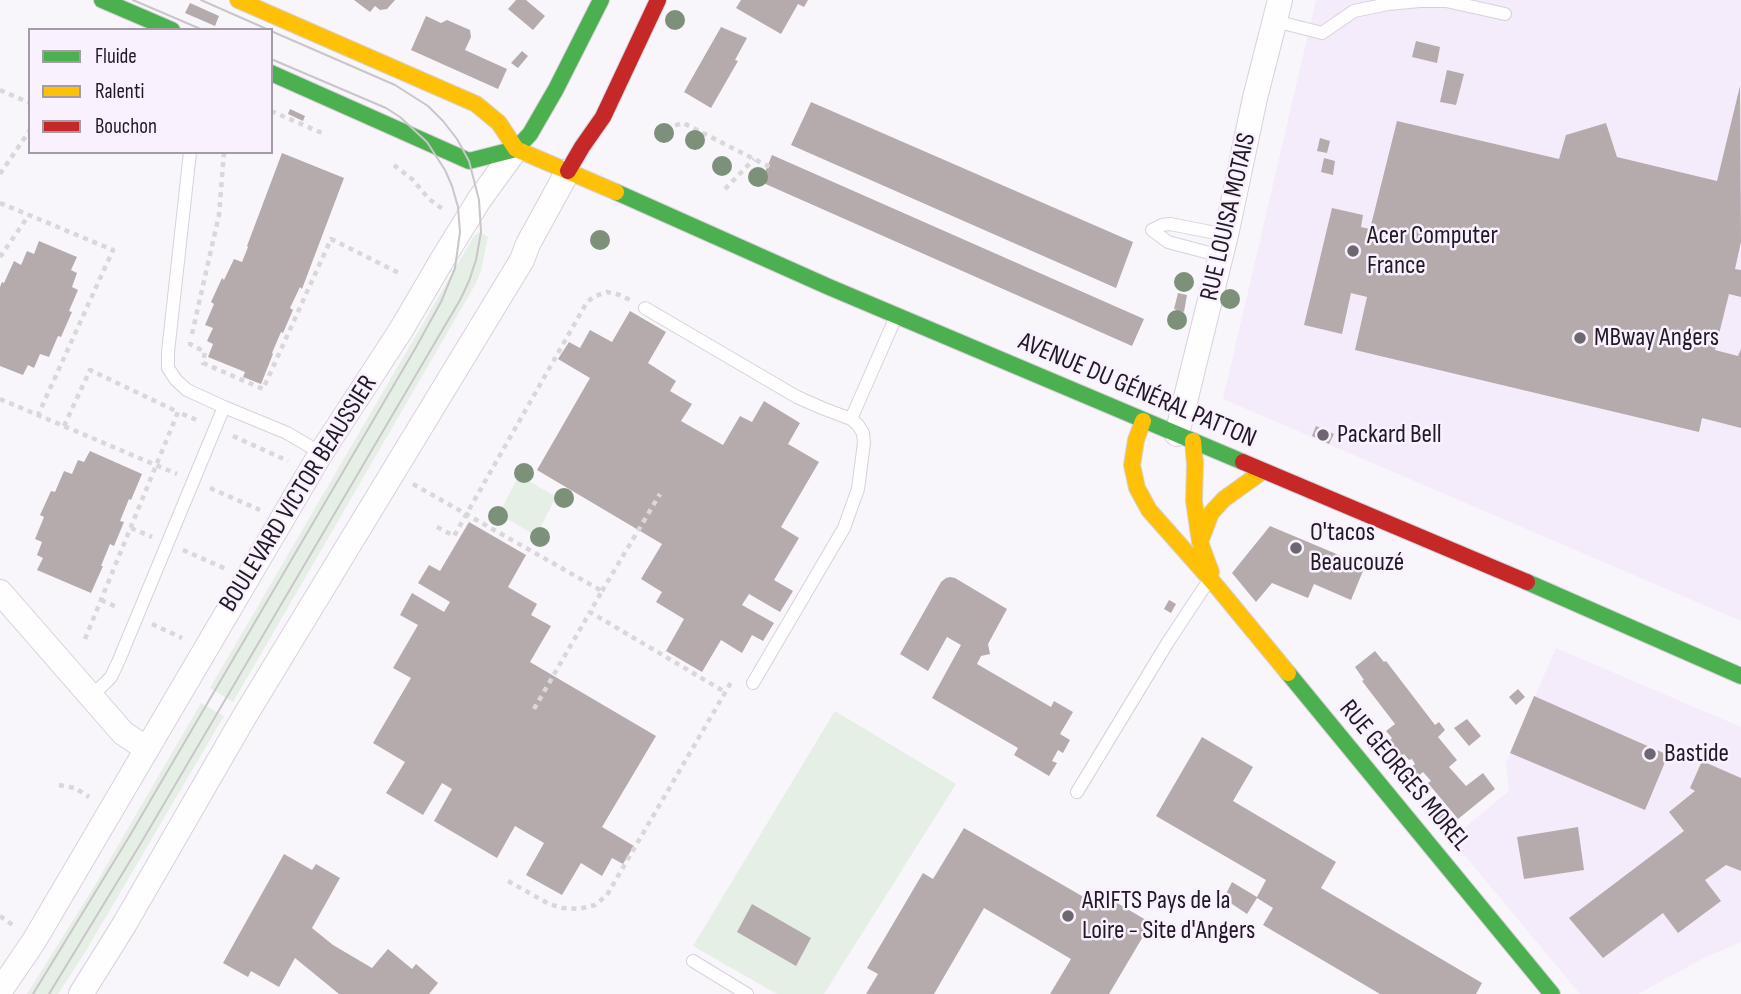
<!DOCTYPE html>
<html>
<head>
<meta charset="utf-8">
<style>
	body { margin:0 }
	#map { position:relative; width:1741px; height:994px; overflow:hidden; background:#f8f5fb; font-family:"Sofia Sans Condensed",sans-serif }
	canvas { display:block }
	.legend { position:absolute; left:28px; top:28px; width:245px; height:126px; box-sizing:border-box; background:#f9f2fe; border:2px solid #a39ca7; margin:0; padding:9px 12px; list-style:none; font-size:21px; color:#211a25 }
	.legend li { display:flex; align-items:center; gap:14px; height:35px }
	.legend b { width:35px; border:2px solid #a39ca7 }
</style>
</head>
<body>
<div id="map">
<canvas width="1741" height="994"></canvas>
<ul class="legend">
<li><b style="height:9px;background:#4caf50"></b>Fluide</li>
<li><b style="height:9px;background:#ffc107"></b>Ralenti</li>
<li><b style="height:9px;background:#c62828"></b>Bouchon</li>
</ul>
</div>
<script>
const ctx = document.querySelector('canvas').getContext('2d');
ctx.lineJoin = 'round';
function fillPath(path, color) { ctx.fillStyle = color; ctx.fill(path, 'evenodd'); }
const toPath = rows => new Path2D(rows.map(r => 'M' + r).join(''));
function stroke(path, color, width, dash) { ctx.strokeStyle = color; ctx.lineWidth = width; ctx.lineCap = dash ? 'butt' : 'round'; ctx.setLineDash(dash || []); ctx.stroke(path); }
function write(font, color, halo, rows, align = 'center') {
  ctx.font = font + ' "Sofia Sans Condensed",sans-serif'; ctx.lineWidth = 5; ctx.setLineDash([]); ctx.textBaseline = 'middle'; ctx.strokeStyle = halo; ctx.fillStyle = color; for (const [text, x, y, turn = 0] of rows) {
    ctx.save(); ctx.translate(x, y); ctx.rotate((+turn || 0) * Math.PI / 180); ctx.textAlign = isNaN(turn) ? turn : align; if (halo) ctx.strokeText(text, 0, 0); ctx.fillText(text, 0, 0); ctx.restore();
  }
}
fillPath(toPath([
	[1316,0,1741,0,1741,621,1223,399],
	[1556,648,1741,727,1741,942,1706,957,1638,994,1580,994,1451,839,1509,791,1506,763]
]), '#f5ecfb');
fillPath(toPath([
	[480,232,488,237,481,271,475,285,233,702,210,688,474,236],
	[519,475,556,497,536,536,499,514],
	[201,703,224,716,84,954,58,994,27,994,95,885],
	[835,711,956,784,824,994,777,994,693,946]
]), '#e6efe6');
fillPath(toPath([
	[354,0,395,0,387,9,380,10,375,6,370,12],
	[516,0,526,0,545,16,533,30,508,9],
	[741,0,808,0,804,7,798,4,781,34,736,8],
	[190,3,219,16,215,26,185,13],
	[426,16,441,23,447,20,470,30,471,37,465,50,507,69,498,89,411,50],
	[721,27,747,38,735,60,738,61,711,108,684,92],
	[1416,41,1440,47,1437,63,1412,57],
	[522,51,528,56,518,68,511,63],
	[1447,70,1464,74,1456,105,1440,102],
	[1740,86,1741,242,1735,269,1741,270,1741,297,1729,294,1715,350,1738,356,1741,349,1741,428,1702,418,1699,432,1355,350,1367,297,1351,293,1342,334,1304,325,1332,208,1363,215,1361,227,1370,229,1397,121,1559,159,1566,135,1606,123,1617,157,1717,181],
	[811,102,1133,242,1116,288,791,145],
	[290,109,305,116,303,121,288,114],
	[1320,138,1330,141,1327,153,1317,151],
	[282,153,344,178,302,289,300,287,290,308,293,310,283,333,281,332,272,353,273,354,261,384,243,377,245,372,208,357,213,344,207,341,213,328,205,325,214,304,211,302,222,278,224,280,234,259,242,262,248,247,247,246],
	[772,155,1144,319,1132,346,761,182],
	[1324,158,1335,161,1333,175,1321,172],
	[39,241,77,257,71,270,77,273,72,287,78,290,69,311,72,312,61,337,58,336,49,357,40,354,34,368,28,365,23,375,0,366,0,287,2,282,4,283,14,261,21,265,27,251,34,254],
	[1178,293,1187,295,1184,312,1174,309],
	[630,311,666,332,648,363,676,381,670,391,692,404,681,421,723,445,740,416,752,422,764,401,800,423,788,444,819,462,781,527,799,538,774,580,793,591,780,612,749,594,742,605,774,623,763,641,752,635,742,653,721,640,702,672,666,651,684,619,656,602,662,592,641,579,662,544,537,470,590,378,558,359,569,342,580,348,590,330,612,342],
	[1316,426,1334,434,1329,444,1312,436],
	[90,451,142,474,131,500,129,499,120,521,124,522,114,546,110,544,101,566,103,566,91,593,37,570,43,558,37,555,42,542,35,539,44,517,40,515,51,491,55,492,64,471,72,474,78,460,84,462],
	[469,522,526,555,508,587,537,604,531,615,551,626,530,662,656,736,602,827,634,846,623,864,612,858,602,876,581,863,562,895,526,875,544,843,515,826,497,858,434,821,452,789,442,783,423,815,386,793,405,762,373,743,411,678,393,668,418,625,400,615,412,593,444,612,450,602,418,583,429,565,440,571],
	[1270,526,1365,566,1351,600,1314,584,1308,598,1272,583,1256,602,1232,573],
	[950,577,955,578,1007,609,988,644,990,654,981,656,977,664,1051,707,1054,701,1073,712,1060,734,1070,740,1063,753,1058,750,1052,761,1057,763,1049,776,1014,755,1018,748,932,698,961,645,947,637,928,671,900,654,941,582,946,578],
	[1169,600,1176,604,1171,613,1164,609],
	[1375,651,1384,662,1386,661,1435,725,1439,722,1445,730,1438,737,1457,760,1449,767,1466,786,1483,773,1495,789,1458,819,1428,783,1431,781,1423,772,1407,786,1400,777,1415,764,1412,759,1409,760,1404,754,1400,757,1388,742,1392,738,1386,731,1395,724,1362,681,1364,680,1355,667],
	[1518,689,1525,697,1516,705,1509,697],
	[1534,696,1668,755,1645,810,1510,753],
	[1467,719,1481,736,1469,746,1454,728],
	[1202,737,1253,767,1233,801,1336,862,1321,888,1482,983,1476,994,1380,994,1263,925,1273,908,1257,898,1247,914,1229,902,1226,898,1226,894,1232,882,1257,897,1266,880,1156,816],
	[1702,761,1741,778,1741,871,1726,865,1705,880,1721,901,1678,933,1663,913,1603,958,1569,918,1684,831,1669,812,1695,791,1690,788],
	[1441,810,1459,832,1451,839,1433,817],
	[1578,827,1584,870,1524,879,1517,837],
	[964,828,1101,907,1107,897,1151,923,1109,994,1050,994,1071,959,984,908,934,994,866,994,878,974,867,968,923,873,933,879],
	[284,854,312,870,316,864,340,878,312,928,333,945,372,968,388,949,412,969,416,964,438,983,429,994,339,994,295,958,279,987,251,971,248,977,223,963],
	[752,904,811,938,796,966,737,932]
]), '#b5abad');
const lane = toPath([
	[1275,21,1322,33,1354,11,1388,4,1420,1,1446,1,1505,14],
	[190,152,168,352,168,368,176,380,187,390,224,407,287,433,321,453],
	[1221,256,1168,242,1152,230,1162,225,1170,224,1226,235],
	[645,308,797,397,822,408,851,419,858,425,863,433,864,443,858,489,844,528,753,683],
	[851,419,895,319],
	[91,697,111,677,119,660,224,407],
	[1077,792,1168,642,1209,580],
	[693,961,747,994]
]);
const street = toPath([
	[1177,434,1226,235,1255,98,1280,0],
	[0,592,123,733,147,749],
	[0,991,34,941,321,453,401,330,442,260,479,200,516,149],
	[81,994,124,925,243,719,522,260,528,244,568,171]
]);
const fast = toPath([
	[102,0,172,30],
	[271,73,469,161,516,149],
	[516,149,530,134,556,89,601,0],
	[616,192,829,287,1243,462],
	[1527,582,1741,676],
	[1288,673,1552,994]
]);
const slow = toPath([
	[238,0,476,104,499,123,516,149,616,192],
	[1143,421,1136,440,1132,465,1137,488,1149,510,1218,588,1288,673],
	[1193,441,1195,464,1194,501,1200,542,1211,572],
	[1200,542,1211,513,1224,499,1263,471]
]);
const jam = toPath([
	[568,171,582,147,603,117,658,0],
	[1243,462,1527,582]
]);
stroke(lane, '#d7d2da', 14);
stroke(street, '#d7d2da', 26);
stroke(fast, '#d7d2da', 18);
stroke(slow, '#d7d2da', 18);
stroke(jam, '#d7d2da', 18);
stroke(toPath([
	[0,90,30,103],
	[271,111,322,133],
	[656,131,683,123,774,169],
	[394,165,412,179,429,199,444,210],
	[0,174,30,130],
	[725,189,754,159],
	[0,203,113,250,38,415],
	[0,257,29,215],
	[192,334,219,215,224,152],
	[190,342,190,344,205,352,203,363,263,389,331,239,399,273],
	[0,399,177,474],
	[64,426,90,370,178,412],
	[233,436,288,461],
	[413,484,602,591,590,612,725,692],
	[210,488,260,510],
	[437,527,454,536,587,302,595,296,607,292,620,295,630,300],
	[131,528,152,537],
	[183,550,226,569],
	[602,591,660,494],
	[101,600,119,608],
	[152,624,182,638],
	[85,639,178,412,199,421],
	[534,709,590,612],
	[59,785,75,788,89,797],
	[508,881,549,904,563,908,579,909,595,905,607,895,733,679],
	[0,916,14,926]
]), '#d9d7da', 4.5, [5, 5]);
stroke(lane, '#fefefe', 12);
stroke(street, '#fefefe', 24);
stroke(fast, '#4caf50', 16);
stroke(slow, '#ffc107', 16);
stroke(jam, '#c62828', 16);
stroke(toPath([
	[133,0,203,30],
	[201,0,269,30],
	[33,994,129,837,415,349,441,302,455,268,460,232,458,207,452,186,445,170,427,142,400,117,386,108,271,59],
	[49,994,141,843,460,300,469,281,476,260,481,232,479,200,469,161,457,139,443,121,428,106,395,85,271,31]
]), '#c8c6c8', 2);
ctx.fillStyle = '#7c907a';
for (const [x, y] of [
	[675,20],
	[664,133],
	[695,140],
	[722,166],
	[758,177],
	[600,240],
	[1184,282],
	[1230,299],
	[1177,320],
	[524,473],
	[564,498],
	[498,516],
	[540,537]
]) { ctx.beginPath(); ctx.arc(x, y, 10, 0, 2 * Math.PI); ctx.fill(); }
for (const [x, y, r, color] of [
	[1353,251,7,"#6c6770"],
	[1580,338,7,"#6c6770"],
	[1323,435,7,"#6c6770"],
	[1296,548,7,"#6c6770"],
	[1650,754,7,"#6c6770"],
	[1068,916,7,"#6c6770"]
]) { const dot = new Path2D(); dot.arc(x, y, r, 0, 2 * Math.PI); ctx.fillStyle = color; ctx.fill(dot); stroke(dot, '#f9f2fe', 2.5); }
write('26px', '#211a25', '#f9f2fe', [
	["RUE LOUISA MOTAIS",1229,217,-77],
	["AVENUE DU GÉNÉRAL PATTON",1137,391,23],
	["BOULEVARD VICTOR BEAUSSIER",299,494,-58],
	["RUE GEORGES MOREL",1404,776,50]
]);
write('26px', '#211a25', '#f9f2fe', [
	["Acer Computer",1367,236],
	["France",1367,266],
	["MBway Angers",1594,338],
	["Packard Bell",1337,435],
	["O'tacos",1310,533],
	["Beaucouzé",1310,563],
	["Bastide",1664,754],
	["ARIFTS Pays de la",1082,901],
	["Loire - Site d'Angers",1082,931]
], 'left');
</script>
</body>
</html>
